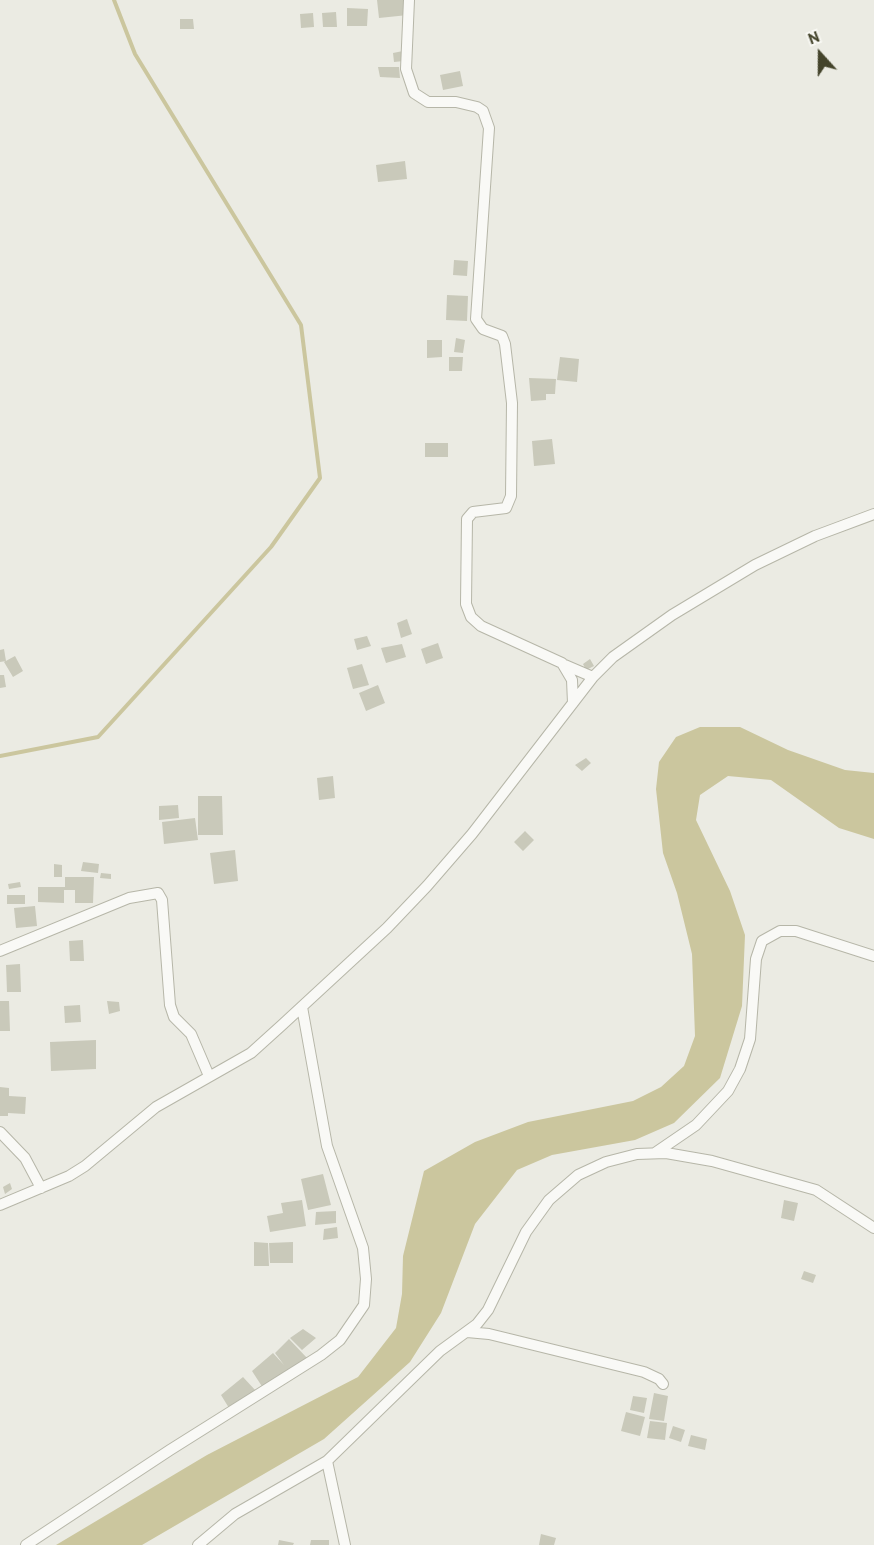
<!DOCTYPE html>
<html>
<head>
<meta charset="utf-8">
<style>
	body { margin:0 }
	#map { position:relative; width:874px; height:1545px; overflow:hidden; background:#ebebe3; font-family:"PT Sans",sans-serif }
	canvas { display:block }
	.north { position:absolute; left:790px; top:24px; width:60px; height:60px; -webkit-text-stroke:4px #f8f8f3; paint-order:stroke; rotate:339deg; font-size:16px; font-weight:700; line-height:24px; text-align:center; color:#44442b }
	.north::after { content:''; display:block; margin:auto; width:21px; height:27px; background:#44442b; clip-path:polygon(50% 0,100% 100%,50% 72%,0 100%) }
</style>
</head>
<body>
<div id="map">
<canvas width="874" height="1545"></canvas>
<div class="north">N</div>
</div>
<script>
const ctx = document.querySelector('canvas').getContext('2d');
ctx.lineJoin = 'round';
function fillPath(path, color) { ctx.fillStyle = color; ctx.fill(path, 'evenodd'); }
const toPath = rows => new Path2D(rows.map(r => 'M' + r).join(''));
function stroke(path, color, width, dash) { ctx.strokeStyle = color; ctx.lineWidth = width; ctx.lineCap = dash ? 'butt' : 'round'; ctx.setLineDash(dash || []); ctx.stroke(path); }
fillPath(toPath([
	[700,727,740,727,788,750,845,770,874,773,874,839,839,828,771,780,728,776,700,795,696,820,730,891,745,935,742,1006,720,1078,674,1123,635,1140,552,1155,517,1170,475,1224,441,1313,410,1362,324,1439,142,1545,56,1545,207,1455,358,1377,396,1328,402,1294,403,1256,424,1171,475,1142,528,1122,633,1101,661,1087,684,1066,695,1036,692,954,677,893,663,853,656,789,659,762,676,737]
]), '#cbc69e');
stroke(toPath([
	[0,756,98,737,271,547,320,478,301,325,135,54,114,0]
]), '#cbc69e', 4);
fillPath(toPath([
	[377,0,406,0,408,15,379,18],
	[347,8,368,9,367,26,347,26],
	[336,12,337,27,323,27,322,13],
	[313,13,314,27,301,28,300,14],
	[180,19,193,19,194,29,180,29],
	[403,51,404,61,394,62,393,53],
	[378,67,399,67,400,78,380,77],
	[460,71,463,86,443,90,440,75],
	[405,161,407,179,378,182,376,165],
	[454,260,468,261,467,276,453,275],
	[447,295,468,296,467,321,446,320],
	[456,338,465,340,463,353,454,352],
	[427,340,442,340,442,357,427,358],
	[449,357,463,357,462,371,449,371],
	[560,357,579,359,577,382,557,380],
	[529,378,556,379,555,394,546,394,546,400,531,401],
	[552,439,555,464,534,466,532,441],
	[425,443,448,443,448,457,425,457],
	[407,619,412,634,401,638,397,623],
	[367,636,371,646,357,650,354,639],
	[438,643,443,658,426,664,421,649],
	[402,644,406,657,386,663,381,648],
	[4,649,6,661,0,662,0,650],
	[15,656,23,671,13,677,4,662],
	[590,659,594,666,586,670,583,664],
	[362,664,369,685,353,689,347,668],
	[0,675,4,675,6,687,0,688],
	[378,685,385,703,366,711,359,693],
	[586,758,591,763,582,771,575,765],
	[333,776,335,798,319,800,317,778],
	[198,796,222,796,223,835,198,835],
	[178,805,179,818,159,820,159,806],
	[195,818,198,840,164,844,162,822],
	[525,831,534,840,523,851,514,842],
	[235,850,238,881,214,884,210,853],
	[83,862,99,864,98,873,81,871],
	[54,864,62,865,62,877,54,877],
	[101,873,111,874,111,879,100,878],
	[65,877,94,877,93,903,75,903,75,890,64,890,64,903,38,902,38,887,65,887],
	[20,882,21,887,9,889,8,884],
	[7,895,25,895,25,904,7,904],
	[35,906,37,926,16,928,14,908],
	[83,940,84,961,70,961,69,941],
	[20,964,21,992,7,992,6,965],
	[0,1001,9,1001,10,1031,0,1031],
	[107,1001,119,1002,120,1011,109,1014],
	[80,1005,81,1022,65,1023,64,1006],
	[96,1040,96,1069,51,1071,50,1042],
	[0,1087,9,1088,9,1096,26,1097,25,1114,8,1113,8,1116,0,1116],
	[323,1174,331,1205,308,1210,301,1179],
	[10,1183,12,1189,5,1194,3,1187],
	[302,1200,306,1226,270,1232,267,1216,283,1213,281,1203],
	[784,1200,798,1203,794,1221,781,1218],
	[336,1211,336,1223,315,1225,316,1212],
	[337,1227,338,1238,323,1240,324,1229],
	[254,1242,268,1243,269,1266,254,1266],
	[293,1242,293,1263,270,1263,269,1243],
	[804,1271,816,1275,813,1283,801,1279],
	[303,1329,316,1338,302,1350,290,1338],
	[289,1339,307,1358,263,1388,252,1371,273,1353,284,1365,275,1353],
	[243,1377,256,1391,229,1408,221,1395],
	[654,1393,668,1396,664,1421,649,1419],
	[633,1396,647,1398,644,1413,630,1410],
	[626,1412,645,1417,640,1436,621,1431],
	[650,1421,667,1423,665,1440,647,1438],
	[673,1426,685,1430,681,1442,669,1438],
	[691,1435,707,1439,705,1450,688,1446],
	[541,1534,556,1538,554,1545,539,1545],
	[279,1540,294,1543,293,1545,278,1545],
	[311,1540,329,1540,329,1545,310,1545]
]), '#c9c9ba');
const minor = toPath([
	[409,0,406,69,414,93,428,102,456,102,477,107,483,111,489,128,476,319,483,329,502,336,505,344,512,403,511,496,506,508,473,512,467,519,466,604,471,617,481,626,562,663,572,680,573,703],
	[565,665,593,677],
	[0,951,129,898,158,893,162,900,170,1005,174,1017,191,1034,209,1076],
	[0,1132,25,1158,41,1188],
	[655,1153,696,1125,728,1091,740,1069,750,1039,756,959,762,941,780,931,796,931,874,956],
	[0,1205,69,1176,85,1166,156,1107,251,1053,282,1025,387,928,427,886,472,834,593,677,613,657,672,615,755,565,815,536,874,514],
	[467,1332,489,1334,644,1372,659,1379,663,1384],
	[327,1461,345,1545],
	[26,1545,170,1450,321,1355,340,1340,364,1305,366,1279,363,1248,327,1146,302,1007],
	[198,1545,235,1514,327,1461,440,1351,477,1324,488,1310,526,1232,549,1200,578,1175,606,1162,637,1154,666,1153,712,1161,816,1190,874,1228]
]);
stroke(minor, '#b6b6a8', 12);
stroke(minor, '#f9f9f6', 10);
</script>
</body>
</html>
